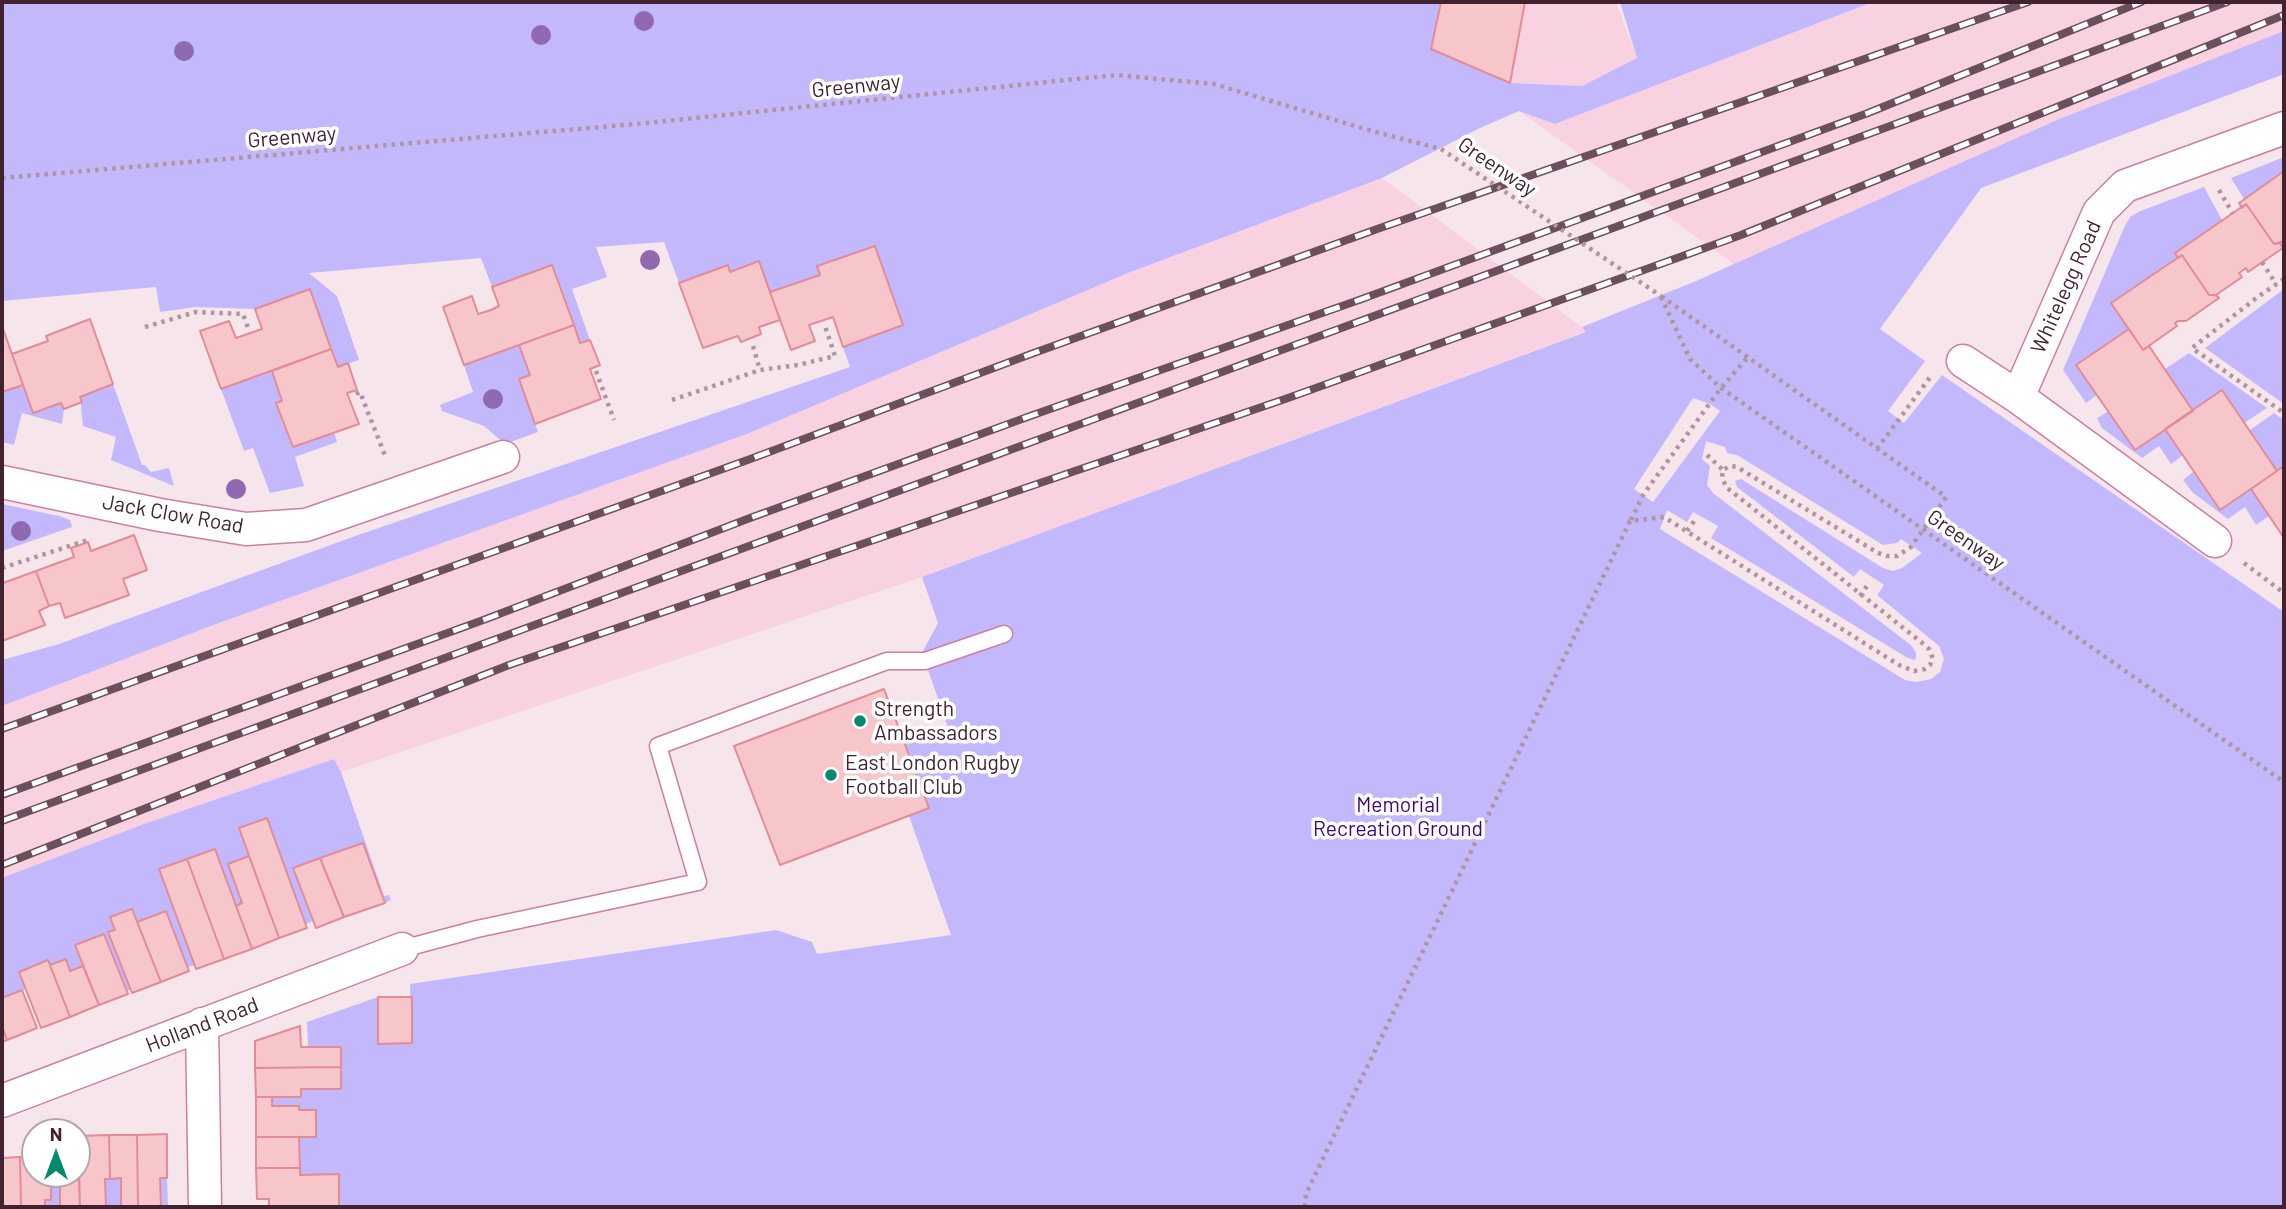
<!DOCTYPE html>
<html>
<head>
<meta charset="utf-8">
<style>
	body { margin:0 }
	#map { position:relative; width:2286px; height:1209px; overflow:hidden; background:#f7e5ec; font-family:Barlow,sans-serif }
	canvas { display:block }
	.frame { position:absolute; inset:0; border:4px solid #422231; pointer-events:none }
	.north { position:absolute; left:21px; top:1118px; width:70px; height:70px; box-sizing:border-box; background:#fff; border:2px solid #b3a7ad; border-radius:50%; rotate:0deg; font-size:19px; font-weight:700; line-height:28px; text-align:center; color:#422231 }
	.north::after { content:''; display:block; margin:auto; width:24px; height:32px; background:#04896d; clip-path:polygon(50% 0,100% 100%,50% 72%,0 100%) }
</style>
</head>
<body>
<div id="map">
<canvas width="2286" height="1209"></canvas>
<div class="frame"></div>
<div class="north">N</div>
</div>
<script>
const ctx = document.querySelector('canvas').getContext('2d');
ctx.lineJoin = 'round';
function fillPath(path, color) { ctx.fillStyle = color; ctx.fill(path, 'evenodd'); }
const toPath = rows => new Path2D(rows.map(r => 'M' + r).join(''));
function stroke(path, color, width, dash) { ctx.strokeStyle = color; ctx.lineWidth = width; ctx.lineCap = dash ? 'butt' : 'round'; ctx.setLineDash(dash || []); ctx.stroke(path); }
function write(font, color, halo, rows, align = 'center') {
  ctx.font = font + ' Barlow,sans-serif'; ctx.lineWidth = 7; ctx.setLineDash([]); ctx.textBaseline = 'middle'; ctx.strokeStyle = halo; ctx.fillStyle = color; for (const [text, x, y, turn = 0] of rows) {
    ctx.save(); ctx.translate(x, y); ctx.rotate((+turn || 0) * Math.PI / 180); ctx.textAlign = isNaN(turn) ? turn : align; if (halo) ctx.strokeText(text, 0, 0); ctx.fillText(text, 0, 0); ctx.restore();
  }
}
fillPath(toPath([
	[1441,2,1616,2,1637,58,1582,86,1510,83,1431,49],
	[1873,2,2284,2,2284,74,1981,188,1879,329,1734,264,1519,111,1555,124],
	[1382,178,1587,331,922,577,341,772,334,759,2,879,2,660,73,678,216,624,747,434,1128,273]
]), '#f9d2e2');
fillPath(toPath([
	[2,2,1441,2,1431,49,1510,83,1582,86,1637,58,1620,2,1873,2,1555,124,1519,111,1480,128,1382,178,1128,273,747,434,216,624,2,706,2,660,59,644,358,535,850,367,843,347,903,325,875,246,817,266,820,275,770,292,759,261,730,272,727,265,679,283,664,242,596,247,607,277,572,289,590,340,580,343,552,265,492,287,481,258,309,273,337,296,359,360,338,367,310,290,255,309,196,307,160,312,156,287,2,301],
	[2284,31,2284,74,1981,188,1880,329,1925,361,1888,411,1904,423,1942,375,2284,612,2284,1207,304,1207,338,1174,300,1175,299,1137,316,1137,316,1110,299,1110,299,1106,272,1106,272,1097,301,1097,301,1089,341,1089,341,1047,308,1047,307,1022,378,997,378,1044,412,1043,410,984,776,930,812,942,817,954,951,935,909,816,929,808,904,743,948,727,922,653,938,623,922,577,1586,332,1582,327,1696,281,2057,120],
	[1693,398,1710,404,1720,411,1653,502,1634,489],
	[1706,441,1725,447,1727,453,1737,455,1883,545,1897,543,1901,539,1922,553,1902,568,1893,571,1883,568,1741,479,1735,481,1737,487,1854,577,1860,569,1884,585,1877,595,1939,646,1944,659,1940,672,1931,679,1916,682,1905,680,1660,529,1667,510,1687,522,1693,512,1718,526,1711,538,1906,657,1914,660,1916,658,1916,653,1912,646,1713,493,1707,485,1710,466,1702,459],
	[2284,157,2284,171,2244,199,2231,178],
	[2204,187,2222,220,2176,253,2178,258,2111,303,2129,329,2077,365,2097,395,2086,403,2063,370,2124,228,2130,217,2138,212],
	[2284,289,2284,404,2205,348],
	[519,345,530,375,519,379,538,432,505,444,484,426,442,411,440,405,473,392,464,365],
	[2189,353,2267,408,2244,423,2222,391,2193,411,2165,369],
	[272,371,282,401,276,403,292,447,334,432,337,442,295,457,304,486,270,493,253,448,244,451,221,389],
	[113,384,142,465,145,465,151,472,169,468,174,486,111,460,116,437,83,426,80,397],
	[23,385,33,413,61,403,64,409,62,424,22,413,14,445,2,442,2,392],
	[2109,411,2165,429,2183,455,2171,464,2159,446,2142,458,2102,428,2097,418],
	[2274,413,2284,420,2284,466,2277,471,2250,430],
	[2194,471,2251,489,2269,516,2256,525,2245,507,2228,519,2192,492,2183,480],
	[2,504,59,516,70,520,72,527,2,551],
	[334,759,341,772,384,896,389,895,391,900,385,903,363,843,294,868,313,921,306,924,267,818,240,828,249,856,228,864,242,903,236,906,215,849,160,869,195,965,188,967,166,912,137,922,132,909,110,917,115,930,108,933,130,989,127,991,104,934,76,945,83,966,70,971,66,960,50,965,47,960,20,971,26,989,2,998,2,878,144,824],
	[121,1178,121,1207,106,1207,105,1179],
	[160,1178,167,1178,168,1207,161,1207],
	[51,1180,60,1180,60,1207,45,1207,45,1200,51,1199]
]), '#c4b8fd');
const building = toPath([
	[1441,2,1525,2,1510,83,1431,49,1441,2],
	[2284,171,2284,241,2274,244,2246,204,2242,208,2239,203,2284,171],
	[2246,204,2274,244,2280,243,2283,248,2248,272,2246,268,2239,273,2242,277,2216,295,2209,295,2182,255,2178,258,2175,253,2246,204],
	[875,246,903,325,843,347,833,317,809,325,815,341,791,350,770,292,820,275,817,266,875,246],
	[2182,255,2209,295,2216,295,2219,298,2186,321,2178,321,2175,323,2177,326,2143,350,2111,303,2182,255],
	[759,261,780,320,759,327,761,334,741,342,738,336,703,348,679,283,728,265,730,272,759,261],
	[552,265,574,325,464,365,443,307,472,296,478,314,491,310,499,306,492,287,552,265],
	[310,289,331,349,221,389,200,331,229,321,236,338,262,329,255,309,310,289],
	[90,319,113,384,80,397,82,402,64,409,61,403,33,413,12,354,48,341,46,336,90,319],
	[574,325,580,343,590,340,600,365,590,369,601,399,535,424,519,379,530,375,519,345,574,325],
	[2,326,23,385,2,392,2,326],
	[2129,329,2143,350,2149,346,2193,411,2135,450,2076,365,2129,329],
	[331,349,338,367,348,363,357,390,347,393,359,424,293,447,276,403,282,401,272,371,331,349],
	[2222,390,2277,471,2220,510,2165,429,2222,390],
	[2284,466,2284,538,2251,489,2284,466],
	[134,535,147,570,123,579,129,595,65,618,60,603,49,606,36,571,74,557,71,548,80,545,88,542,91,551,134,535],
	[36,571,49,606,39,611,45,625,2,641,2,581,3,583,36,571],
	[884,689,929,808,780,865,734,746,884,689],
	[267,818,307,928,279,938,239,828,267,818],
	[363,843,385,903,344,917,320,858,363,843],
	[215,849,252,949,224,959,187,859,215,849],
	[249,856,279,938,252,949,236,906,242,903,228,864,249,856],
	[320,858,344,917,316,928,293,868,320,858],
	[187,859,224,959,196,969,159,869,187,859],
	[132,909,161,982,132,993,108,932,115,930,110,917,132,909],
	[166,911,189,971,161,982,137,922,166,911],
	[104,934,128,994,99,1005,75,945,104,934],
	[66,959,70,971,83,966,99,1005,70,1017,50,965,66,959],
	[48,960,70,1017,41,1028,19,972,48,960],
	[22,990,37,1028,7,1040,2,1026,2,998,22,990],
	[378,997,412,997,412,1043,378,1044,378,997],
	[2,1026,7,1040,2,1042,2,1026],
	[300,1026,301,1047,341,1047,341,1067,255,1068,255,1041,300,1026],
	[341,1067,341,1089,301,1089,301,1097,256,1097,255,1068,341,1067],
	[256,1097,272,1097,272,1106,299,1106,299,1110,316,1110,316,1137,256,1137,256,1097],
	[167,1134,167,1178,160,1178,161,1207,138,1207,137,1135,167,1134],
	[109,1135,110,1179,105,1179,106,1207,80,1207,78,1136,109,1135],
	[109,1135,137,1135,138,1207,121,1207,121,1178,110,1179,109,1135],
	[77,1136,80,1207,60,1207,60,1180,51,1180,51,1174,77,1174,77,1136],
	[256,1137,299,1137,300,1168,256,1168,256,1137],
	[20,1157,35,1157,35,1174,51,1174,51,1200,45,1200,45,1207,21,1207,20,1157],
	[20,1157,21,1207,2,1207,2,1158,20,1157],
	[256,1168,300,1168,300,1175,339,1174,339,1207,269,1207,269,1199,257,1199,256,1168]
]);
fillPath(building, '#f7c6ca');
stroke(building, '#e38b96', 2);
const lane = toPath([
	[402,949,477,929,698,882,658,746,887,661,925,661,1004,634]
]);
const street = toPath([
	[1963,361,2018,397,2215,541],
	[2018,397,2099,212,2125,186,2284,128],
	[2,482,160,515,246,529,306,525,503,457],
	[202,1024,205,1207],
	[2,1101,402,949]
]);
stroke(lane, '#ce7ea2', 19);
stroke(street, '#ce7ea2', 35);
stroke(toPath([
	[2,178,636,124,1116,75,1214,84,1372,131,1441,149],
	[2219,190,2233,214],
	[2262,262,2276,284],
	[2284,279,2259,296,2192,348,2284,413],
	[1661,297,1690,359,1721,388,2284,782],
	[145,327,196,312,243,314,248,328],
	[753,346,760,370],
	[596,371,614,420],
	[356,394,360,392,386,458],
	[672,400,760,370,798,365,835,356,825,326],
	[1877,449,1931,376],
	[1707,455,1723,470],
	[1631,520,1643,495,1721,388,1748,357],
	[1687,531,1695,520],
	[2244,563,2284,593],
	[2,568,91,539],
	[1860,596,1869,583],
	[1305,1207,1306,1194,1630,521,1664,517,1899,665,1914,671,1925,669,1930,665,1933,659,1929,649,1921,642,1726,487,1722,477,1723,470,1730,466,1737,467,1878,553,1887,556,1897,556,1911,547,1946,497,1661,296]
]), '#ae96a0', 4.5, [3.5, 5]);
stroke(lane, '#fff', 16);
stroke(street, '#fff', 32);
const rail = toPath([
	[2,729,753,458,1031,354,1380,228,2028,2],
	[2,795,486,619,750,518,1033,415,1359,300,1868,113,2141,2],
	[2,821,2227,2],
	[2,865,509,665,1288,398,1741,235,2284,15]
]);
stroke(rail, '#6c4f5c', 8);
stroke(rail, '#fff', 5, [16]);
stroke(toPath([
	[1441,149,1661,296]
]), '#ae96a0', 4.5, [3.5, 5]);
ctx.fillStyle = '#8f6ab0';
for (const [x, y] of [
	[644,21],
	[541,35],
	[184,51],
	[650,260],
	[493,399],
	[236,489],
	[21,531]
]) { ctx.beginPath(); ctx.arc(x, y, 10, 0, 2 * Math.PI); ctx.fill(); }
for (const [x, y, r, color] of [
	[860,721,7,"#04896d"],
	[831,775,7,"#04896d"]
]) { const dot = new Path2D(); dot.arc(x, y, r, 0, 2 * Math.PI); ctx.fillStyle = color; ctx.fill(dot); stroke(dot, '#fff', 2.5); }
write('21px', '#422231', '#fff', [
	["Greenway",856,86,-6],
	["Greenway",292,137,-5],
	["Greenway",1497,167,34],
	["Whitelegg Road",2066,287,-66],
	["Jack Clow Road",173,514,10],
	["Greenway",1966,540,35],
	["Holland Road",202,1025,-21]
]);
write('21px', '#422231', '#fff', [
	["Strength",874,709],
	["Ambassadors",874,733],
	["East London Rugby",845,763],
	["Football Club",845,787]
], 'left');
write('21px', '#3a067f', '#fff', [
	["Memorial",1398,805],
	["Recreation Ground",1398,829]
]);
</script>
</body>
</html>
